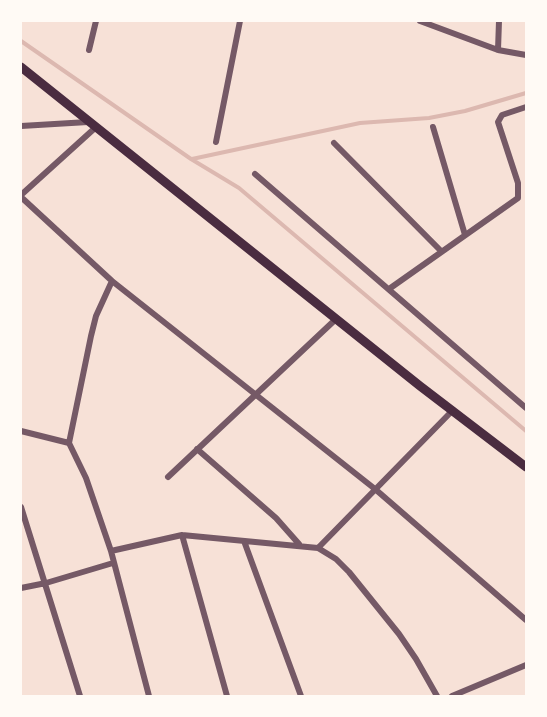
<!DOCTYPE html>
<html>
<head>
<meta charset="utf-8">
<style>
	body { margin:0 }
	#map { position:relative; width:547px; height:717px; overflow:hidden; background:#f7e1d7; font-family:Lora,serif }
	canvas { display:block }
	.frame { position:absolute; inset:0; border:22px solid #fffaf5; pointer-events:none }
</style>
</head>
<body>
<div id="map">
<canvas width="547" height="717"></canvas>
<div class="frame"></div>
</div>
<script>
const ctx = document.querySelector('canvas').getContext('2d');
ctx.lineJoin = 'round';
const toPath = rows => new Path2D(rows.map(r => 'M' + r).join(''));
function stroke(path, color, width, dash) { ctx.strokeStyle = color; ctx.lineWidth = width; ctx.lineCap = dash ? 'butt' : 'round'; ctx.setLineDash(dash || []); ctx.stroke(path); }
stroke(toPath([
	[21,41,191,159,239,188,526,431],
	[192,159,360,123,429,118,465,111,526,93]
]), '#dcb8b0', 4);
stroke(toPath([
	[420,21,498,50,526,55],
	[89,50,96,21],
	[498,50,499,21],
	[21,126,88,122],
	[433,127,465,235],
	[216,142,240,21],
	[334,143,441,251],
	[255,174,526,408],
	[21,195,95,128],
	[21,197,112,281,375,489,526,620],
	[389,289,518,198,518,183,498,122,502,115,526,107],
	[21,431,69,443,86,478,111,551,149,696],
	[69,443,91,336,96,316,112,281],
	[197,449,276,518,299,544],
	[168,477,336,319],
	[21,507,80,696],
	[182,535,227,696],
	[244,541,301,696],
	[318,548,453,410],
	[111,551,182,535,318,548,336,559,349,572,399,634,416,659,437,696],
	[21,588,46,583,113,563],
	[452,696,526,665]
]), '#755966', 6);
stroke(toPath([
	[21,67,420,386,526,467]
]), '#4a2c40', 9);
</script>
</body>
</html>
